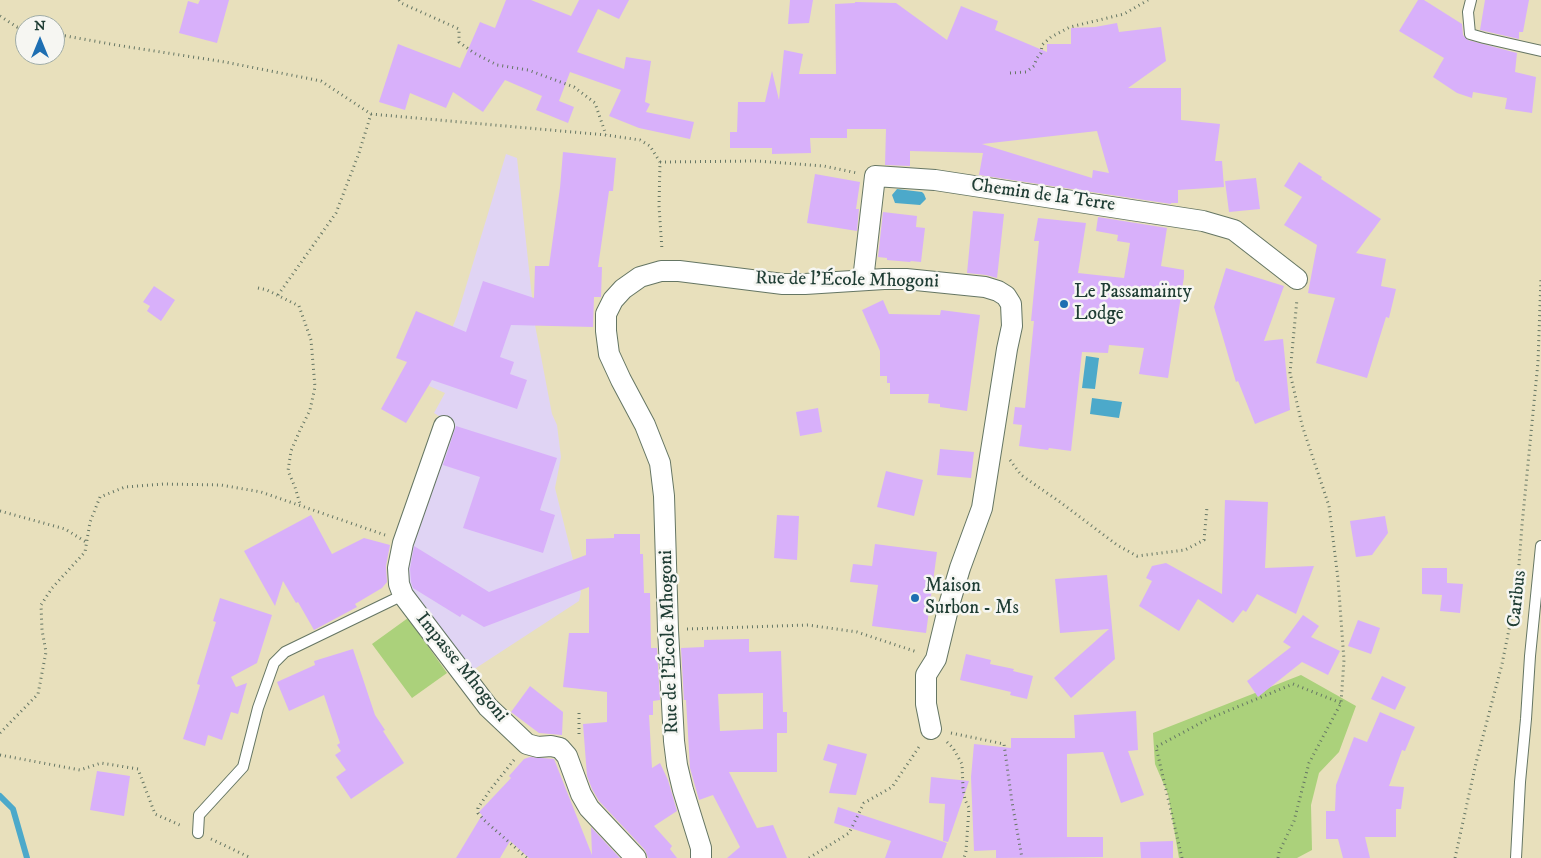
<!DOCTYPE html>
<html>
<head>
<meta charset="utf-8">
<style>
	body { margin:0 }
	#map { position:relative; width:1541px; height:858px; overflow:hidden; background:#e8e0bc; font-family:"IM FELL DW Pica",serif }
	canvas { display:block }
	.north { position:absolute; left:15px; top:15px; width:50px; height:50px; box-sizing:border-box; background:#f6f6f2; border:1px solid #a0aca6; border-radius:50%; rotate:0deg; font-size:14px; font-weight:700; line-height:20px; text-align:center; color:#1f3d34 }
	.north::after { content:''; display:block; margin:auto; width:18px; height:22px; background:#1f6fb2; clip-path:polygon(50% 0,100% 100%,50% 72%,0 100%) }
</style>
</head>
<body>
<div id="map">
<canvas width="1541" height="858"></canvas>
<div class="north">N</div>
</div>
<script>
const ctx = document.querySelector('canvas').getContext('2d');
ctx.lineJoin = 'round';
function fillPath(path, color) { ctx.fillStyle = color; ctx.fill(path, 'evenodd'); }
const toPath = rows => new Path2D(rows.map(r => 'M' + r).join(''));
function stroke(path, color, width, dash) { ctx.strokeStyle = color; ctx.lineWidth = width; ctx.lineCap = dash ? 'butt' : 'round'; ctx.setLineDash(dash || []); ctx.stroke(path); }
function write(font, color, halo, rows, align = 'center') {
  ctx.font = font + ' "IM FELL DW Pica",serif'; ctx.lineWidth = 5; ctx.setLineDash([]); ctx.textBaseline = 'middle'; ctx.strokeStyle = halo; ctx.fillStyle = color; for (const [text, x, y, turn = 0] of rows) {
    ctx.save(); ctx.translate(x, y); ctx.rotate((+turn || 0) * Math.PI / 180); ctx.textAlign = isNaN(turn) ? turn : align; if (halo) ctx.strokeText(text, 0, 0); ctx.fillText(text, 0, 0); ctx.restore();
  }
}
fillPath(toPath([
	[506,154,517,158,535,325,552,414,557,425,561,457,555,488,581,592,579,601,473,670,404,589,405,552,449,422,434,413,445,393,429,386,457,316]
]), '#e0d4f4');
fillPath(toPath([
	[408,618,447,673,412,698,372,644],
	[1301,675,1356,706,1339,752,1319,773,1311,805,1312,850,1297,858,1179,858,1168,794,1155,764,1153,733]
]), '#abd17b');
fillPath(toPath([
	[897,189,922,192,924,194,926,199,920,205,895,203,892,195],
	[1086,356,1099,358,1095,389,1082,388],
	[1092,398,1122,402,1119,418,1090,414]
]), '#4ca9ca');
stroke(toPath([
	[0,796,13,809,27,858]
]), '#4ca9ca', 6);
fillPath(toPath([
	[200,0,229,0,217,43,179,33,188,1,198,4],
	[506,0,531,0,571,16,579,0,629,0,619,19,598,9,577,52,624,69,626,57,651,61,645,102,650,104,646,112,694,122,690,139,639,128,609,116,621,90,570,72,559,101,574,107,568,123,536,110,542,96,505,80,483,112,453,92,446,108,410,93,405,110,379,102,398,44,460,68,480,22,495,28],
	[790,0,813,0,809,23,788,24],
	[1418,0,1424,0,1462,24,1463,35,1468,40,1517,53,1515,72,1536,77,1532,113,1505,109,1507,98,1473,92,1472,98,1457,93,1433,77,1444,58,1399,31],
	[1485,0,1529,0,1523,32,1519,32,1519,39,1480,30],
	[855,2,896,3,947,40,961,6,998,21,995,30,1047,52,1047,44,1071,44,1071,28,1095,27,1117,23,1119,32,1161,27,1166,61,1128,88,1181,88,1181,120,1220,124,1215,161,1222,161,1224,187,1178,190,1178,203,1171,203,1171,204,979,175,983,153,910,151,910,166,885,165,886,129,847,129,847,138,810,138,811,153,772,154,772,148,730,148,730,132,737,132,738,102,765,102,772,71,779,100,784,50,803,54,799,74,836,74,835,4,855,3],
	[1097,131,1109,173,1093,170,1092,178,982,144],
	[563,152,616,158,613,191,609,191,598,267,602,267,601,297,594,297,593,327,511,325,500,357,514,362,510,374,527,380,517,409,432,380,406,423,381,409,407,362,396,358,416,311,466,332,483,281,534,298,535,266,549,266,560,188],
	[1299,162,1322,177,1321,179,1381,219,1356,253,1386,259,1381,286,1396,289,1389,318,1386,317,1367,378,1316,363,1335,298,1308,293,1317,245,1284,225,1302,197,1284,186],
	[815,174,860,182,856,209,859,209,857,231,807,223],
	[1256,178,1260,209,1229,212,1225,181],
	[973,211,1004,214,997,278,986,275,967,273],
	[883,212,917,216,916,227,925,228,921,262,911,261,910,262,887,260,887,258,878,257],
	[1098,217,1167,228,1161,266,1184,270,1184,277,1168,378,1139,374,1144,348,1109,345,1108,353,1082,352,1071,451,1049,448,1048,450,1019,446,1022,425,1013,424,1015,407,1025,408,1034,321,1031,321,1039,241,1034,241,1038,218,1086,223,1078,273,1124,278,1130,243,1117,241,1118,235,1096,231],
	[1226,268,1284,286,1264,341,1283,339,1290,410,1255,424,1238,381,1236,382,1214,307],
	[154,286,175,300,161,321,147,311,150,306,143,302],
	[883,300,889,314,940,315,941,310,980,315,967,411,940,407,940,404,928,403,929,394,890,394,890,383,887,383,887,376,880,376,880,351,862,310],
	[818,408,822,432,800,436,796,412],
	[456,426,557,458,540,510,555,515,543,553,463,528,480,477,443,465],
	[940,449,974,452,971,478,937,475],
	[886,471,923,480,914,516,877,507],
	[1225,500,1268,502,1265,568,1314,566,1296,614,1257,594,1246,612,1243,610,1233,623,1198,599,1179,631,1139,606,1152,581,1146,578,1152,566,1166,563,1222,594],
	[311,515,332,554,364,538,390,545,386,566,387,582,382,588,355,604,357,607,314,630,298,602,296,603,283,581,275,606,244,551],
	[777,515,799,516,797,560,774,558],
	[1385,516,1388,533,1372,555,1356,557,1350,521],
	[614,534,640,534,640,554,643,554,644,593,650,593,651,648,657,648,660,700,653,701,653,715,649,715,652,768,660,763,668,780,677,811,654,826,672,846,670,849,677,858,648,858,645,850,599,801,592,789,587,776,583,724,607,722,607,692,563,687,569,633,589,633,589,587,484,627,462,614,460,617,413,588,411,582,410,569,414,546,489,592,586,555,586,539,614,538],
	[875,544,937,552,926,633,872,626,878,585,850,582,853,564,872,566],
	[1422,568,1447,568,1447,583,1463,584,1460,613,1440,611,1442,595,1422,594],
	[1107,575,1115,659,1071,698,1054,678,1109,629,1060,633,1055,579],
	[220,598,272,615,257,663,231,677,236,687,247,683,238,714,231,712,222,740,208,735,205,746,183,739,200,685,197,684,216,622,213,621],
	[1303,615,1319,626,1311,637,1340,651,1328,675,1302,662,1258,697,1247,681,1291,647,1283,642],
	[1358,620,1380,628,1371,654,1348,646],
	[749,639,749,652,781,651,783,712,787,712,787,733,777,733,777,772,729,772,757,828,773,825,787,858,727,858,740,847,713,795,699,800,690,768,686,700,684,700,681,648,704,647,704,640],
	[763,693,763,729,720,731,718,694],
	[353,649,375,715,385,730,383,731,404,763,351,799,336,777,346,770,335,755,341,751,337,745,340,743,324,695,289,711,277,682,315,665,314,661],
	[966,654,991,660,990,664,1014,669,1013,671,1033,676,1027,699,1010,695,1011,692,960,680],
	[1382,676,1406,687,1395,710,1371,699],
	[530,686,563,712,562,735,539,733,511,712],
	[1136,711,1138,750,1128,751,1144,795,1121,803,1103,752,1067,754,1067,837,1103,837,1103,857,996,858,996,850,974,851,971,777,974,744,1011,748,1011,738,1075,738,1074,715],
	[1380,712,1415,727,1405,751,1402,750,1389,786,1404,787,1401,809,1396,809,1396,837,1365,837,1370,858,1343,858,1338,839,1326,839,1326,811,1335,811,1336,785,1354,737,1367,742],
	[828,744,867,754,856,795,829,793,837,764,823,760],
	[530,757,554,759,592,855,591,827,620,858,529,858,510,841,500,858,456,858,482,815,479,812,511,778,509,776,524,759],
	[97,771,130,776,124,816,90,810],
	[931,777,969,781,948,842,943,841,945,804,929,803],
	[838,807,947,843,942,858,885,858,891,841,834,823],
	[1173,841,1173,858,1141,858,1140,842]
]), '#d8b0fa');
const service = toPath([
	[1471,0,1468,12,1470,34,1484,38,1541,51],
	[198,833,199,815,243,767,258,708,274,663,285,652,403,595],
	[1516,858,1520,782,1526,719,1530,656,1541,546]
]);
const minor = toPath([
	[863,280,875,176,935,180,1203,221,1234,230,1297,279],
	[444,426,403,543,398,568,399,584,403,595,488,707,527,744,538,747,551,746,560,748,567,756,581,794,589,808,636,858],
	[701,858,701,848,683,790,677,765,674,741,668,630,664,496,660,463,645,425,621,380,609,354,606,331,606,314,613,300,623,289,640,277,661,271,679,271,783,284,805,284,884,279,906,279,985,287,998,291,1006,296,1011,304,1012,326,1007,349,982,508,960,568,949,605,936,659,926,675,926,704,931,729]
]);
stroke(service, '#657664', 12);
stroke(minor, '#657664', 22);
stroke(toPath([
	[399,0,401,3,459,29,459,42,474,53,497,65,528,70,574,87,595,103,606,135],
	[0,16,17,27,25,28],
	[55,34,116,45,225,62,321,81,371,114,606,135,640,140,650,146,660,162,659,206,662,250],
	[1010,73,1026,72,1034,66,1037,58,1041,53,1042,45,1051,37,1070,27,1124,14,1148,0],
	[660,162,757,161,824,166,857,173],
	[258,288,267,290,299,306,311,340,315,387,310,410,300,430,291,451,288,471,295,487,300,504],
	[278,295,336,213,359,153,371,114],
	[1010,460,1021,475,1060,502,1117,545,1137,556,1185,550,1204,540,1207,507],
	[0,511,65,529,86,542],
	[687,629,808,625,857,632,917,652],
	[579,713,579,737],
	[0,733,38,694,46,652,42,630,41,605,52,588,85,552,90,522,100,497,125,487,164,484,221,485,261,492,385,535],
	[951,733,1004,744,1012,802,1022,858],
	[947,742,953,748,962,764,963,788,965,800,969,808,966,851,964,858],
	[0,755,80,770,101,763,138,769,155,814,182,826],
	[514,760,490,790,478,808,478,813,484,820,527,858],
	[211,839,251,858],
	[809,858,849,833,864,803,892,787,921,744],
	[1182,858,1156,747,1208,719,1293,684,1341,703],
	[1278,858,1279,852,1294,821,1309,763,1341,703,1344,660,1338,579,1329,506,1302,425,1290,373,1297,299],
	[1455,858,1476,763,1502,664,1517,590,1522,525,1538,362,1541,277]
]), '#657664', 3, [1, 4]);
stroke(service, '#fff', 10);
stroke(minor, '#fff', 20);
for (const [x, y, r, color] of [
	[1064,304,5,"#1f6fb2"],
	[915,598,5,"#1f6fb2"]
]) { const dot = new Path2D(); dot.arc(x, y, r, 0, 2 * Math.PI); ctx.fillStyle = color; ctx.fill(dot); stroke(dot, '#f6f6f2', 2); }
write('19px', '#1f3d34', '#f6f6f2', [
	["Chemin de la Terre",1043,196,8],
	["Rue de l'École Mhogoni",847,281,1],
	["Caribus",1518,599,-84],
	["Rue de l'École Mhogoni",670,642,-92],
	["Impasse Mhogoni",461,668,51]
]);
write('19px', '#1f3d34', '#f6f6f2', [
	["Le Passamaïnty",1074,293],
	["Lodge",1074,315],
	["Maison",925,587],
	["Surbon - Ms",925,609]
], 'left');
</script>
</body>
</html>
